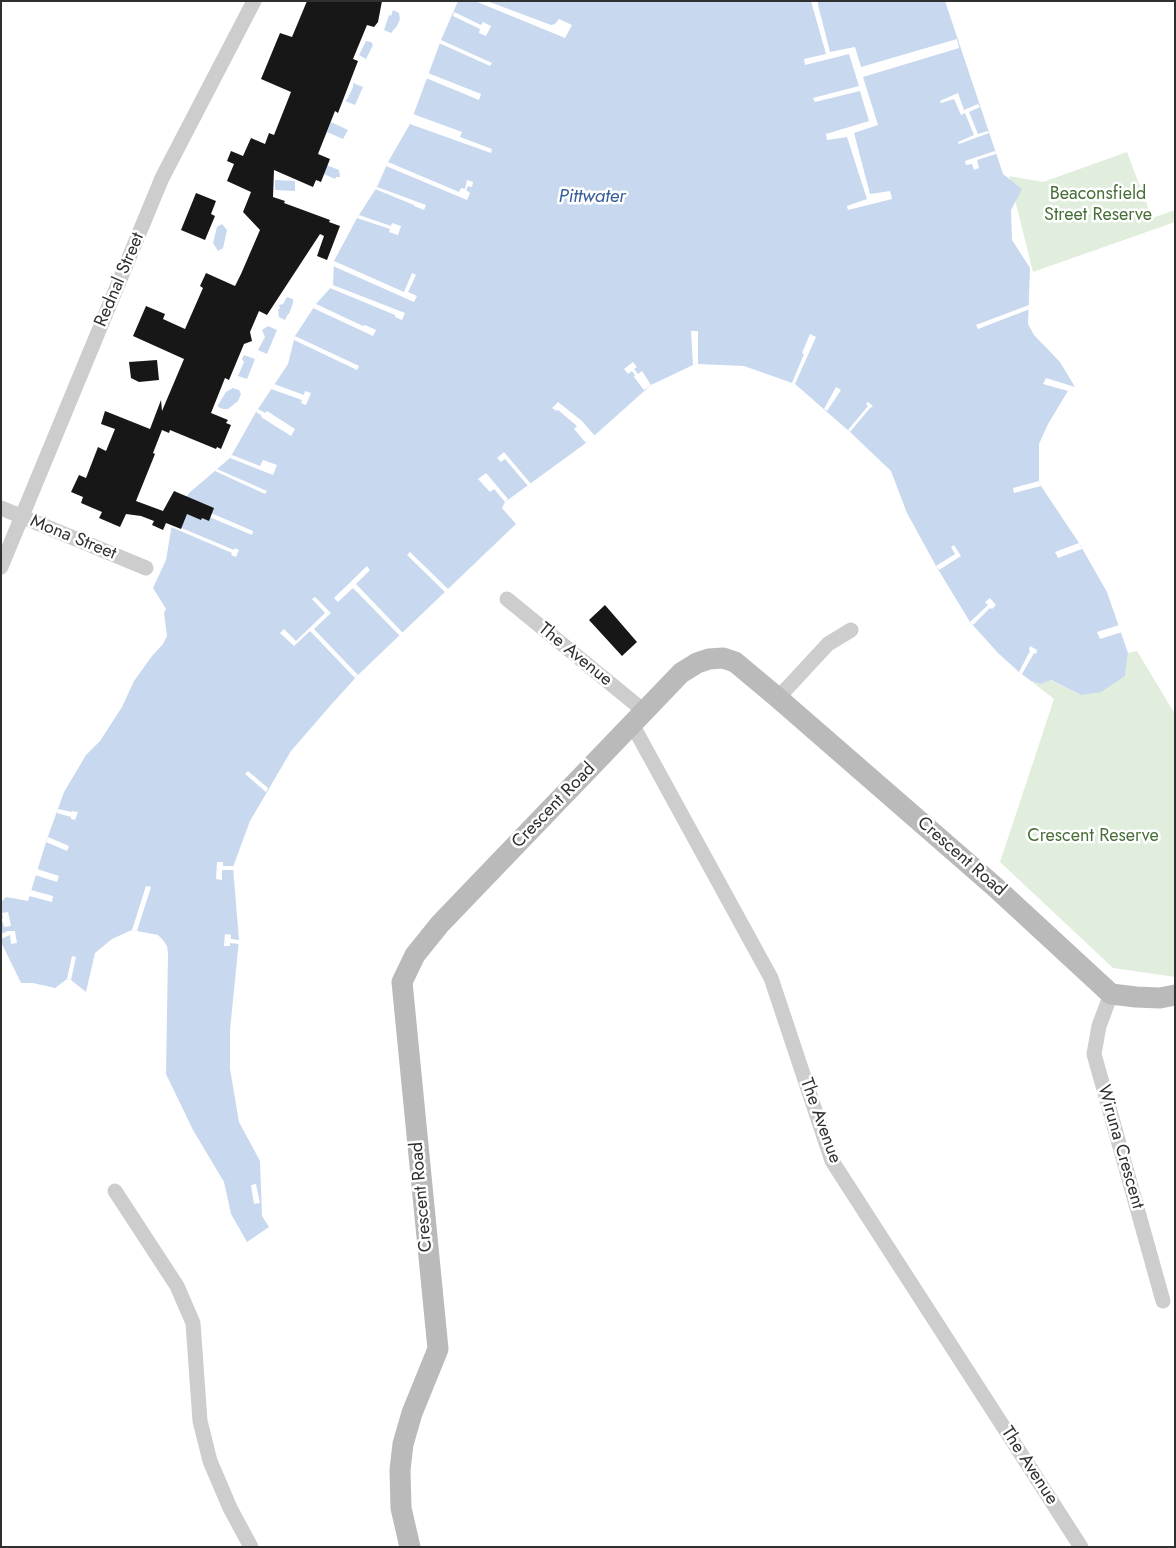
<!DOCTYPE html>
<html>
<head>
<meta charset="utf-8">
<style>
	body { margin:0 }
	#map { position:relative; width:1176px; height:1548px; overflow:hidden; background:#fff; font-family:Jost,sans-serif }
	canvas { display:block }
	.frame { position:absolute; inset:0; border:2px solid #303030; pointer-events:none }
</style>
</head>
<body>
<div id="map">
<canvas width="1176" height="1548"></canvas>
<div class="frame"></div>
</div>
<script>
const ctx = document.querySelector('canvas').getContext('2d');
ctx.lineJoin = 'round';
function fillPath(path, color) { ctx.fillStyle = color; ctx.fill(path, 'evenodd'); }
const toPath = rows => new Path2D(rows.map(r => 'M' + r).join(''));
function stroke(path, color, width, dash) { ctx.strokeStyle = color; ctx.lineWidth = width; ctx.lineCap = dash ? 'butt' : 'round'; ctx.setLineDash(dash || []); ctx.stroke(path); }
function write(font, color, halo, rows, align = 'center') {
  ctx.font = font + ' Jost,sans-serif'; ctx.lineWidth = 5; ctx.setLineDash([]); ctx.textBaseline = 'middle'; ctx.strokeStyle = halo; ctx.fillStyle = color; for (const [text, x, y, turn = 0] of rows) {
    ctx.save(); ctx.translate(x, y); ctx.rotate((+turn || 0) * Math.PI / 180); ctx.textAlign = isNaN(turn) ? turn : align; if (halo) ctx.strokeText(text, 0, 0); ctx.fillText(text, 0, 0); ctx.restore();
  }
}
fillPath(toPath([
	[1127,152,1152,218,1175,210,1175,222,1033,272,1009,176,1043,182],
	[1137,651,1175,714,1175,977,1113,968,1000,862,1054,699,1031,681,1041,684,1050,680,1081,695,1125,676,1128,653]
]), '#e2eedd');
fillPath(toPath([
	[458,1,945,1,1003,174,1022,189,1011,210,1012,240,1030,268,1028,324,1034,335,1060,362,1075,387,1068,391,1048,424,1039,444,1039,481,1041,486,1079,543,1107,592,1128,653,1125,676,1101,692,1081,695,1051,680,1041,684,1031,681,1019,672,998,653,970,622,936,566,907,513,891,471,850,432,795,384,744,366,698,364,693,365,651,385,586,443,505,502,502,508,516,524,358,675,330,706,291,751,250,821,233,867,239,940,230,1030,230,1069,239,1122,260,1161,262,1216,269,1227,247,1242,231,1214,224,1182,193,1130,166,1074,168,953,167,946,163,940,158,935,132,930,112,939,95,953,86,992,71,980,67,979,55,988,33,983,21,983,1,942,1,902,6,897,28,901,46,842,64,792,86,755,100,741,122,707,134,681,152,656,163,644,167,636,164,613,166,609,153,588,166,560,172,524,189,493,230,458,256,412,288,364,295,336,316,304,333,285,334,261,357,218,377,187,388,162,410,124,441,40],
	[393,10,399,13,400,19,397,26,391,33,384,30,389,15,391,16],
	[366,41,371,42,373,45,366,59,359,55],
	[353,83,363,87,355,105,345,101,348,98,353,87],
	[331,122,348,130,343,139,327,132],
	[321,163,339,170,340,177,336,177,335,179,317,171],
	[275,180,295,181,295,191,275,190],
	[222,224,227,230,223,248,218,251,213,243,217,227],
	[287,297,293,299,293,303,289,314,288,314,285,320,279,317,278,309,280,309,279,305,283,304],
	[268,326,277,330,267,354,258,350,265,337,262,330],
	[244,355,255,359,247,379,238,376,244,362,242,359],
	[233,388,239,390,241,394,238,401,228,409,223,409,218,407,218,405,226,392]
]), '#c8d8ef');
fillPath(toPath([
	[475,1,487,1,551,25,555,24,559,19,572,25,565,38],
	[811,1,818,1,818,5,830,52,855,47,861,67,957,39,959,48,863,77,878,125,854,133,870,194,890,191,892,199,848,210,847,206,867,199,847,137,827,140,826,134,869,121,860,91,815,102,813,98,859,86,849,54,805,65,804,59,826,54],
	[454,12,481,25,483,22,491,26,486,36,479,33,480,29,453,16],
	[441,40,492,63,490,66,439,43],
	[428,73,481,94,479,100,426,78],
	[958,93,964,110,978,104,980,107,969,112,978,134,988,131,989,133,959,144,958,142,974,135,965,113,961,115,954,99,941,103,940,101],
	[413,114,462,132,460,137,492,149,491,153,410,124],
	[995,151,996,154,977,160,979,168,974,170,972,164,966,165,965,161],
	[388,162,459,192,461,188,465,189,467,180,473,182,472,187,468,186,466,190,470,193,467,200,386,166],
	[377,187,426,205,424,210,414,206,414,205,375,189],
	[359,215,391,226,392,223,401,226,398,235,389,232,390,229,357,218],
	[334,261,404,292,412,273,416,275,408,292,417,296,414,302,333,266],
	[333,285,405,313,402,320,395,317,395,315,330,288],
	[316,304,363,326,365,325,376,330,373,336,313,308],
	[1029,305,1030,309,978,329,976,325],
	[691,331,698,331,698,364,693,365],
	[810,334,816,337,795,384,792,383,804,354,802,353],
	[295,336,359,366,357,370,294,340],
	[633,362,637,367,634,369,638,374,642,371,651,385,644,390,634,377,635,375,632,371,628,374,624,369],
	[1046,378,1075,387,1068,391,1043,384],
	[274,384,304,395,305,391,311,393,306,405,301,403,302,400,271,389],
	[836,387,841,390,827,411,824,409],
	[558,402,582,421,595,436,586,443,574,429,577,426,558,410,557,411,552,408],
	[868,402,873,406,870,408,850,432,848,430,868,406,866,404],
	[258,409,265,413,267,411,295,429,291,436,261,417,262,416,256,412],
	[504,452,531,484,528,486,505,459,501,462,497,458],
	[232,455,260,466,263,460,277,465,273,475,230,458],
	[217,469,267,491,265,494,215,471],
	[486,473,508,499,505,502,494,489,490,492,478,479],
	[1039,481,1041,486,1014,493,1013,488],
	[183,501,253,531,252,535,181,505],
	[172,524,234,550,235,548,239,550,236,557,231,555,232,553,171,527],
	[1079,543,1082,549,1058,558,1055,552],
	[954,545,961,556,939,570,936,566,955,554,951,547],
	[410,552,449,590,446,593,407,555],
	[367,566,370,570,356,584,403,633,400,636,353,588,338,602,334,598],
	[315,597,331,613,314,629,358,675,355,678,310,631,294,646,280,633,284,629,296,641,325,613,312,599],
	[990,598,996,605,992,609,990,608,973,625,970,622,988,605,985,602],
	[1119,625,1122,632,1100,639,1097,632],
	[1030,646,1037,650,1036,654,1034,653,1022,674,1019,672,1030,651,1029,650],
	[248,771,268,788,266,792,245,774],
	[58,809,72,812,72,811,78,812,75,820,71,819,71,817,57,813],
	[48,837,69,846,67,851,46,842],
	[217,862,223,862,223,866,233,866,233,870,222,870,222,880,216,879],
	[37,869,59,876,57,882,35,875],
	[146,886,151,887,137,931,132,930],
	[31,890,53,896,52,902,29,896],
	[8,912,11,926,4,927,3,922,1,922,1,919,3,918,2,913],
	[8,931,15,931,17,943,11,944,10,935,1,939,1,934],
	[225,934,231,935,231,939,239,940,239,944,230,943,230,946,224,946],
	[72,956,76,957,71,980,67,979],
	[256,1184,260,1203,254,1204,251,1185]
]), '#fff');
fillPath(toPath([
	[307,1,382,1,378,22,374,27,367,25,353,59,358,61,338,113,335,111,318,154,330,159,321,182,316,180,313,187,274,170,273,197,285,201,284,203,330,220,329,222,340,226,327,260,317,256,324,236,320,234,267,315,259,311,250,332,252,341,244,344,229,380,225,378,211,413,228,420,226,423,231,425,221,449,217,447,216,449,170,430,169,433,162,430,153,453,155,454,136,501,163,511,174,491,214,508,209,521,202,518,201,520,187,514,181,529,166,523,163,530,152,525,154,521,141,516,126,514,120,527,99,518,102,512,81,503,83,497,71,492,79,475,86,478,98,447,106,451,115,429,101,424,105,411,150,429,161,400,162,411,184,359,133,336,146,306,165,314,163,319,185,329,203,288,200,286,206,273,235,286,241,274,260,230,243,212,251,192,227,181,234,164,227,161,231,151,243,156,251,138,265,144,269,133,274,135,291,92,261,79,280,33,292,37],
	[196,193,216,201,211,214,215,216,205,240,181,230],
	[157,360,159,380,139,382,131,378,129,362],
	[605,605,637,642,622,656,589,620]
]), '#171717');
stroke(toPath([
	[1,508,146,568],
	[1,567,162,178,254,1],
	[507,599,644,711],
	[778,698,828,644,851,630],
	[632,724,771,978,832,1161,1081,1547],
	[1111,994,1099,1026,1094,1054,1163,1301],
	[115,1191,177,1286,193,1323,200,1421,210,1461,230,1508,251,1547]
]), '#cdcdcd', 15);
stroke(toPath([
	[410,1547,401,1508,400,1470,403,1444,412,1413,438,1349,402,982,415,955,440,924,681,673,697,663,709,659,723,658,735,662,778,698,994,886,1111,994,1136,997,1160,998,1175,995]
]), '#bababa', 21);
write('18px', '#486f39', '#fff', [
	["Beaconsfield",1098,195],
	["Street Reserve",1098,216],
	["Crescent Reserve",1093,837]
]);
write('18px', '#303030', '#fff', [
	["Rednal Street",120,280,-67],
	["Mona Street",73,538,22],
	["The Avenue",575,655,39],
	["Crescent Road",554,806,-46],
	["Crescent Road",961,857,41],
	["The Avenue",820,1121,70],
	["Wiruna Crescent",1120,1147,74],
	["Crescent Road",422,1197,-95],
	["The Avenue",1029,1466,57]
]);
write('italic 19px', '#376098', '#fff', [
	["Pittwater",592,197]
]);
</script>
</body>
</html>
